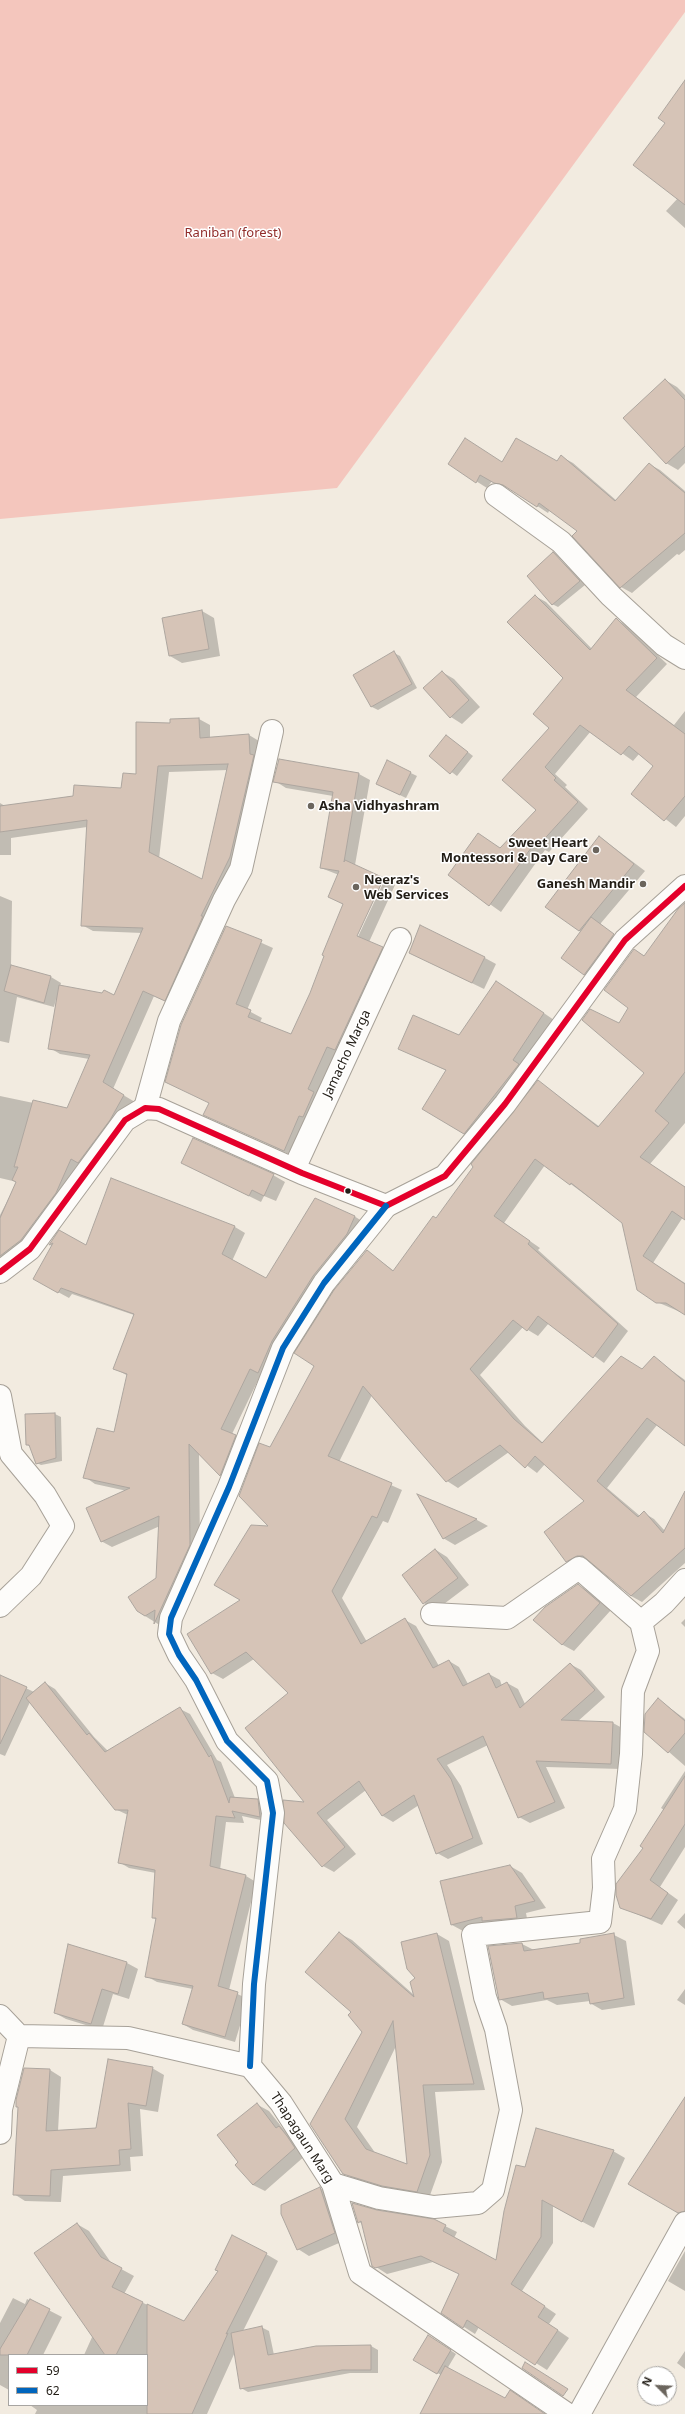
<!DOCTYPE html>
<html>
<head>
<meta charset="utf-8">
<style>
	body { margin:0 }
	#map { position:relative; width:685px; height:2414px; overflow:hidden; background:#f2ebe0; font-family:"Noto Sans",sans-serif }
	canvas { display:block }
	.legend { position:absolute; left:8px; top:2354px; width:140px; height:52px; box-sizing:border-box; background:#fff; border:1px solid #a7a5a2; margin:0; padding:5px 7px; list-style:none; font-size:12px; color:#221d16 }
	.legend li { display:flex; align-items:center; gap:8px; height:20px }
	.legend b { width:20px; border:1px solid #a7a5a2 }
	.north { position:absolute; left:637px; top:2366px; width:40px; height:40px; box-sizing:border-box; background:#fff; border:1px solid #a7a5a2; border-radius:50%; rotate:294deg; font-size:11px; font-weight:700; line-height:16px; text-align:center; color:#221d16 }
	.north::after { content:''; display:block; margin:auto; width:14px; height:18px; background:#6b655d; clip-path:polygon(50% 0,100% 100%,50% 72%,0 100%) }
</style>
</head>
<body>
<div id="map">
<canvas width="685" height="2414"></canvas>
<ul class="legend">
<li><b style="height:5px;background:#e4002b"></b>59</li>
<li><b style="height:5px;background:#0065bd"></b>62</li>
</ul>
<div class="north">N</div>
</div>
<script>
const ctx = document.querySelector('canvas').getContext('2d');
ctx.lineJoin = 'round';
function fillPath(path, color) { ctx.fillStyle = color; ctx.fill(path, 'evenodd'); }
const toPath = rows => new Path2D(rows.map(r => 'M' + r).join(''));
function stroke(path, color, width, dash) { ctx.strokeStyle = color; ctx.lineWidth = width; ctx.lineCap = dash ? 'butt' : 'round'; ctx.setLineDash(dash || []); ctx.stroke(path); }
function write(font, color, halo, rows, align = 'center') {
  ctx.font = font + ' "Noto Sans",sans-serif'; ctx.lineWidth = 3; ctx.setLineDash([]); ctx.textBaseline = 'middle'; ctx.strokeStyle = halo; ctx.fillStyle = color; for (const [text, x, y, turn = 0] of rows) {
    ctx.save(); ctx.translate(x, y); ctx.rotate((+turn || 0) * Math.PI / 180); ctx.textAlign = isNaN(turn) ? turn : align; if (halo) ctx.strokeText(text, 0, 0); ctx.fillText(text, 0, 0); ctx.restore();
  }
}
fillPath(toPath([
	[0,0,685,0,685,12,337,488,0,519]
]), '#f4c6bd');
fillPath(toPath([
	[685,82,685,228,666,211,678,198,666,123],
	[665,380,677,387,685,395,685,463,678,470,666,463],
	[562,457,573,463,617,501,649,464,660,470,685,491,685,550,679,555,677,554,632,593,621,587,579,531,550,509,548,513,513,490,492,481,487,488,449,464,557,462],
	[554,553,585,585,558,607,552,604],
	[535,596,546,602,592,649,616,619,627,626,667,664,636,697,674,725,685,711,685,816,676,827,633,794,654,766,639,754,633,761,591,731,555,774,567,785,565,787,588,809,549,852,545,850,501,912,449,875,479,834,501,849,537,810,551,728,564,678],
	[202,611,214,618,220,656,182,663,170,656],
	[394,653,400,656,417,688,378,710,372,707,355,676],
	[442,672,454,679,480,707,462,724,451,717],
	[199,719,210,725,210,738,249,735,259,741,241,863,175,1006,154,996,113,1089,135,1102,0,1272,0,1215,17,1182,0,1178,0,1096,67,1110,89,1059,60,1054,50,1048,56,999,54,1007,17,997,9,1043,0,1041,0,896,12,901,11,966,51,977,61,983,60,987,115,997,142,933,93,931,82,925,87,827,11,838,11,855,0,855,0,803,5,806,122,789,137,776,171,724,171,720],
	[228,770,203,880,159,859,169,772],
	[447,736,473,756,457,776,430,756],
	[279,760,359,774,370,780,355,865,354,940,356,941,385,879,395,885,369,942,393,954,295,1157,205,1115,210,1103,226,927,273,948,247,1010,262,1018,260,1022,292,1035,311,993,344,905,329,896,339,875,321,868,333,796,286,788,275,781],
	[388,762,417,776,406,798,383,787],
	[600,837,645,871,601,923,601,926,617,938,593,980,584,975,582,932,579,931],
	[685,908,685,1123,650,1164,685,1187,685,1219,683,1217,653,1263,685,1283,685,1314,657,1302,622,1222,545,1165,504,1223,540,1248,538,1250,628,1331,604,1363,549,1323,538,1336,523,1327,480,1375,525,1426,543,1443,642,1370,654,1358,685,1380,685,1445,657,1425,607,1488,640,1516,644,1513,654,1519,665,1531,685,1515,685,1563,642,1602,631,1596,591,1562,578,1567,567,1561,586,1501,545,1464,537,1473,509,1452,458,1488,447,1481,372,1395,339,1462,402,1490,388,1523,383,1521,342,1598,367,1642,405,1620,416,1626,439,1666,449,1661,459,1667,468,1684,489,1674,500,1680,502,1686,507,1683,518,1689,525,1704,570,1664,581,1670,605,1697,577,1722,613,1723,624,1729,622,1769,546,1767,565,1808,530,1823,519,1817,488,1745,447,1765,461,1786,483,1844,448,1859,437,1853,419,1805,393,1822,383,1816,366,1790,327,1820,356,1854,334,1872,323,1866,307,1803,290,1693,254,1659,223,1679,212,1673,271,1527,271,1448,315,1366,367,1251,394,1271,436,1219,538,1081,600,1127,646,1073,619,1024,629,1008,634,950,645,956],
	[410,953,485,958,496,964,484,989],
	[507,988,554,1020,475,1139,464,1133,447,1071,399,1048,460,1037],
	[194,1169,273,1175,285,1182,276,1201,264,1196,261,1202],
	[112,1179,235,1227,245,1233,232,1261,266,1279,354,1216,365,1223,261,1374,232,1434,246,1442,231,1481,220,1475,199,1454,200,1551,166,1629,137,1611,157,1579,160,1526,112,1547,101,1541,127,1491,95,1484,85,1477,115,1433,128,1376,114,1368,134,1315,72,1294,69,1298,34,1279,52,1246,50,1245,60,1231,87,1246],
	[55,1414,61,1417,62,1461,41,1465,35,1462,31,1447,27,1445,26,1415],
	[420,1496,477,1520,488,1526,455,1545,443,1538],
	[436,1550,447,1557,469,1585,436,1610,424,1603,403,1575],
	[578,1585,590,1592,611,1610,574,1651,563,1645,535,1620],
	[685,1619,685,1627,681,1623],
	[0,1676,34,1692,45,1683,55,1689,94,1737,108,1751,180,1709,190,1714,217,1760,221,1762,235,1798,257,1800,268,1806,270,1822,242,1816,244,1823,226,1822,220,1870,246,1876,256,1882,229,1990,248,1999,235,2042,193,2030,183,2024,193,1989,157,1982,146,1976,157,1920,153,1918,156,1873,129,1868,119,1862,128,1815,115,1809,30,1702,5,1756,0,1754],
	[659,1700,685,1719,685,1766,645,1731],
	[685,1771,685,1847,660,1887,678,1900,662,1925,621,1907,645,1847,664,1810,661,1808],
	[510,1866,522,1873,546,1908,526,1913,528,1924,463,1931,452,1925],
	[685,1913,685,1929,677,1922],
	[339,1933,352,1940,414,1995,416,1978,437,1934,449,1941,485,2090,435,2092,442,2162,429,2198,395,2192,357,2181,344,2173,311,2124,363,2031,353,2012],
	[396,2046,409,2165,376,2154,357,2127],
	[614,1935,626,1941,635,2005,602,2010,590,2003,590,2001,557,2005,547,2000,512,2006,500,1999,522,1944,534,1950,581,1944],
	[69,1945,127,1963,138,1969,129,1999,113,1994,102,2030,66,2019,55,2013],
	[685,1989,685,2005,677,2000],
	[152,2068,164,2075,158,2112,140,2109,143,2156,130,2157,131,2171,63,2176,61,2202,25,2201,14,2194,50,2070,61,2077,58,2131,97,2129],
	[258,2105,269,2111,284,2130,291,2134,306,2155,265,2191,253,2185,239,2162],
	[613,2151,625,2158,594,2228,553,2206,553,2243,522,2291,556,2314,549,2324,569,2338,547,2370,479,2327,475,2334,442,2313,460,2274,433,2262,387,2274,373,2265,363,2224,359,2222,377,2211,445,2226,457,2232,454,2238,497,2261,526,2168],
	[320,2188,332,2195,346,2240,309,2256,298,2249],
	[77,2224,89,2231,112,2264,134,2276,124,2294,184,2322,266,2254,278,2261,243,2331,261,2327,269,2331,274,2355,371,2346,378,2350,378,2373,350,2373,248,2392,241,2388,235,2352,207,2414,35,2414,37,2410,30,2405,147,2405,147,2355,84,2355,93,2335],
	[685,2251,685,2291,668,2281],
	[13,2298,25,2304,27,2299,62,2317,43,2355,9,2355,9,2390,0,2385,0,2323],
	[434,2339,456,2354,447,2369,506,2399,545,2414,421,2414,441,2375,415,2360],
	[685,2351,685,2369,677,2363]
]), '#0003');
const building = toPath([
	[685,80,685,205,633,165,665,123,658,118,685,80],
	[665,379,685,400,685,446,666,464,623,418,665,379],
	[465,438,502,462,516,438,557,461,561,455,615,501,649,463,685,493,685,533,620,588,572,536,577,531,539,503,537,507,503,485,494,483,480,475,476,483,448,464,465,438],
	[553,552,580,581,552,605,527,576,553,552],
	[535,595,590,650,616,618,657,658,626,690,685,734,685,796,664,821,631,794,653,766,629,746,621,755,580,725,545,767,556,778,554,780,578,802,537,847,534,844,489,906,448,875,478,833,500,848,536,810,502,780,549,728,533,714,563,678,507,622,535,595],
	[202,610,209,649,169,656,162,618,202,610],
	[394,651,412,684,371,707,353,675,394,651],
	[442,671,469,700,450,718,423,688,442,671],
	[199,718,200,738,249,734,250,754,254,755,230,857,201,916,203,916,165,1001,143,991,103,1082,124,1095,110,1120,78,1163,71,1159,56,1193,21,1240,0,1256,0,1218,16,1182,12,1180,18,1167,14,1167,33,1100,67,1108,90,1055,48,1049,59,985,102,993,104,990,114,995,143,928,81,926,87,820,0,832,0,806,73,796,74,785,121,788,123,773,136,774,136,722,170,723,170,719,199,718],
	[228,764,202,879,149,852,158,766,228,764],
	[446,735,468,752,450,774,429,756,446,735],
	[279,759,359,773,344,862,345,860,384,878,357,936,383,947,335,1050,327,1047,308,1089,314,1092,303,1117,299,1116,284,1151,203,1115,209,1103,165,1082,181,1025,226,926,262,940,236,1004,251,1010,248,1017,291,1034,310,993,324,956,322,955,343,904,328,897,339,871,320,868,333,792,273,782,279,759],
	[387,760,411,772,400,795,376,784,387,760],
	[599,836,634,864,579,931,545,907,599,836],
	[685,903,685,1072,655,1111,669,1123,640,1157,685,1187,685,1220,672,1211,643,1256,685,1284,685,1315,666,1303,656,1303,637,1290,622,1223,571,1183,570,1185,535,1159,494,1216,530,1241,528,1244,618,1324,593,1358,538,1316,527,1331,513,1320,470,1369,514,1419,542,1443,621,1356,642,1369,654,1356,685,1382,685,1446,647,1418,597,1481,638,1517,644,1511,663,1533,685,1491,685,1548,631,1596,583,1556,577,1556,566,1562,544,1532,584,1501,535,1456,525,1468,500,1445,446,1482,363,1386,328,1456,392,1483,377,1518,372,1516,332,1591,361,1644,405,1618,433,1668,449,1660,463,1686,489,1673,496,1688,507,1682,520,1708,570,1663,595,1690,561,1720,613,1722,611,1764,536,1761,555,1802,518,1818,483,1736,437,1759,451,1779,473,1838,436,1854,414,1795,382,1816,359,1781,317,1813,345,1847,322,1867,284,1823,283,1800,304,1802,245,1728,288,1693,246,1652,211,1674,187,1634,240,1600,214,1585,251,1525,268,1526,239,1496,259,1443,270,1447,314,1366,294,1353,334,1290,367,1250,393,1271,433,1216,436,1218,473,1167,471,1164,538,1080,598,1127,644,1073,582,1020,590,1009,619,1023,628,1008,604,990,634,949,644,956,678,909,685,903],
	[591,917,614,934,584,975,561,958,591,917],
	[420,925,485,957,472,983,409,953,420,925],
	[11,965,51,976,44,1003,4,991,11,965],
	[496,981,544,1013,513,1060,519,1064,464,1134,422,1109,446,1070,398,1049,413,1015,459,1035,496,981],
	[193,1138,274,1174,264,1196,252,1190,249,1196,181,1163,193,1138],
	[111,1178,235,1226,222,1254,266,1278,315,1198,355,1216,347,1234,313,1276,272,1341,258,1373,250,1369,221,1429,236,1435,220,1476,189,1444,190,1545,154,1624,155,1610,145,1616,137,1611,128,1597,156,1578,159,1516,101,1542,86,1508,130,1488,83,1478,97,1428,114,1432,127,1374,113,1369,134,1314,61,1288,58,1293,33,1279,53,1243,49,1245,59,1230,86,1245,111,1178],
	[55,1413,56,1458,36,1464,29,1445,26,1445,25,1414,55,1413],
	[417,1494,477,1519,443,1539,417,1494],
	[435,1549,458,1578,423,1604,402,1575,435,1549],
	[578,1584,600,1603,562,1645,533,1620,545,1607,578,1584],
	[0,1675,27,1687,0,1744,0,1675],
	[45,1682,87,1735,89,1733,105,1752,180,1707,209,1757,211,1755,229,1803,230,1797,258,1799,260,1817,232,1811,235,1818,216,1816,210,1866,246,1875,218,1986,238,1992,225,2037,182,2024,193,1986,145,1977,156,1918,152,1918,155,1870,118,1863,128,1810,115,1810,26,1698,45,1682],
	[658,1698,685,1721,685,1733,668,1753,644,1732,645,1714,658,1698],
	[685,1776,685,1824,650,1880,668,1893,651,1919,620,1908,616,1895,616,1884,643,1848,640,1846,685,1776],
	[510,1865,535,1901,515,1906,517,1918,482,1921,482,1917,451,1925,440,1881,510,1865],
	[339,1932,414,1997,410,1982,415,1978,407,1969,401,1942,437,1933,474,2084,423,2085,430,2155,417,2192,382,2186,343,2174,310,2124,362,2032,348,2015,351,2012,305,1972,339,1932],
	[393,2021,407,2164,366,2149,345,2119,393,2021],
	[614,1933,624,1998,590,2004,588,1993,544,1999,543,1992,499,2000,488,1946,522,1943,524,1951,580,1943,580,1939,614,1933],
	[68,1944,127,1962,118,1994,102,1989,91,2024,54,2013,68,1944],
	[108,2059,153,2067,146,2106,128,2103,131,2149,119,2150,120,2165,51,2170,50,2196,13,2195,18,2107,16,2107,16,2100,24,2068,50,2069,46,2131,96,2128,108,2059],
	[685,2097,685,2211,678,2213,628,2184,685,2097],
	[257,2103,276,2128,279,2126,287,2136,295,2148,253,2185,235,2165,238,2162,217,2135,257,2103],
	[536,2128,614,2150,582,2222,542,2200,541,2237,511,2284,545,2306,538,2317,558,2330,535,2365,467,2320,463,2328,441,2313,459,2274,421,2256,375,2268,372,2266,361,2221,358,2223,352,2203,377,2210,434,2219,446,2225,443,2231,496,2260,504,2211,516,2165,525,2167,536,2128],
	[320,2187,335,2233,297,2250,281,2214,281,2205,320,2187],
	[77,2223,101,2257,122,2268,112,2287,143,2302,116,2355,105,2355,34,2253,77,2223],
	[232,2235,267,2253,226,2334,228,2333,192,2414,147,2414,147,2304,184,2321,218,2271,215,2270,232,2235],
	[30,2299,50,2309,27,2355,0,2355,0,2349,30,2299],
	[262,2326,268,2355,316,2346,371,2345,371,2370,342,2370,240,2389,231,2333,262,2326],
	[428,2335,451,2350,437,2374,413,2360,428,2335],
	[525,2362,568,2389,563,2396,522,2368,525,2362],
	[445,2366,505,2398,510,2390,545,2414,420,2414,445,2366]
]);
fillPath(building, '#d6c4b7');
stroke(building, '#ada69f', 1);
const street = toPath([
	[496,495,561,542,611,596,664,645,685,658],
	[145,1108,169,1021,224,900,241,869,272,731],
	[294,1169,400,939],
	[0,1396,11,1454,45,1495,63,1526,31,1576,0,1606],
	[432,1614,507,1618,579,1568,641,1622],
	[0,2016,19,2036,128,2038,250,2066,281,2103,333,2184,360,2273,567,2414],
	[250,2066,254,1984,273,1813,267,1781,227,1741,196,1680,179,1655,169,1634,171,1618,229,1487,283,1348,324,1283,386,1206],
	[0,2133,1,2109,19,2036],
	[333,2184,379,2198,434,2207,478,2203,493,2190,511,2110,496,2029,485,1997,473,1935,600,1922,604,1888,603,1859,625,1809,631,1754,633,1691,648,1651,641,1622,664,1603,685,1580],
	[579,2414,685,2223]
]);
const secondary = toPath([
	[0,1272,30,1249,125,1120,145,1108,159,1109,302,1173,386,1206,445,1176,505,1104,625,940,685,886]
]);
stroke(street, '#a7a198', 24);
stroke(secondary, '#a7a198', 24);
stroke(street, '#fdfcfa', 22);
stroke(secondary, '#fdfcfa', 22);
stroke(toPath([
	[0,1272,30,1249,125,1120,145,1108,159,1109,302,1173,386,1206,445,1176,505,1104,625,940,685,886]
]), '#e4002b', 6);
stroke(toPath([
	[250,2066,254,1984,273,1813,267,1781,227,1741,196,1680,179,1655,169,1634,171,1618,229,1487,283,1348,324,1283,386,1206]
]), '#0065bd', 6);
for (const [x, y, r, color] of [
	[311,806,4,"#6b655d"],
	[596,850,4,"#6b655d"],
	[643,884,4,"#6b655d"],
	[356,887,4,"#6b655d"],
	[348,1191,3.5,"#221d16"]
]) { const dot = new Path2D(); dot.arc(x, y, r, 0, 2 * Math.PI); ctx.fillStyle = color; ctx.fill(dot); stroke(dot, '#fff', 1.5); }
write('13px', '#912c2a', '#fff', [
	["Raniban (forest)",233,233]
]);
write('bold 13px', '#221d16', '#fff', [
	["Asha Vidhyashram",319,806],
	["Sweet Heart",588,843,"right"],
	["Montessori & Day Care",588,858,"right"],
	["Neeraz's",364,880],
	["Web Services",364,895],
	["Ganesh Mandir",635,884,"right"]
], 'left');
write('13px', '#221d16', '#fff', [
	["Jamacho Marga",347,1054,-65],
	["Thapagaun Marg",302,2138,57]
]);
</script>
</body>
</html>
